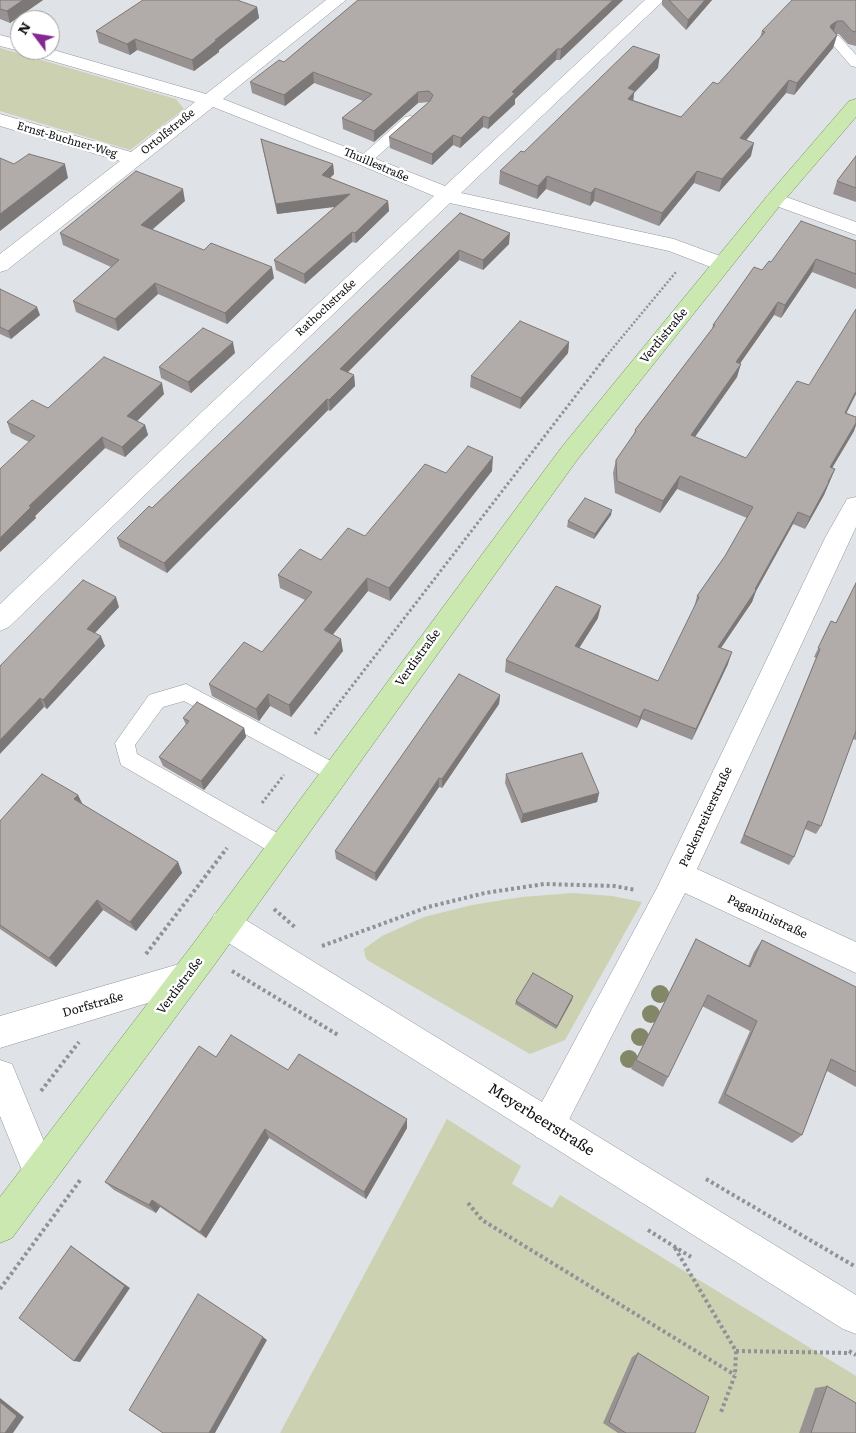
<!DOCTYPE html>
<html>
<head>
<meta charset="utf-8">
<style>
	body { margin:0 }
	#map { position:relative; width:856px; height:1433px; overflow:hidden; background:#dfe3e7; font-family:Literata,serif }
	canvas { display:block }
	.north { position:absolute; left:10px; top:10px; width:50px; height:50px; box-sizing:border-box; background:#fff; border:1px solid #9e9f9f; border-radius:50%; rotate:301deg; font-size:14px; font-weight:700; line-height:20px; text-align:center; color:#0d0e10 }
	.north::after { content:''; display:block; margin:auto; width:18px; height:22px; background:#852893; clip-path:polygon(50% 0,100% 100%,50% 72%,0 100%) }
</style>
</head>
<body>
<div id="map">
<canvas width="856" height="1433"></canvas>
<div class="north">N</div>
</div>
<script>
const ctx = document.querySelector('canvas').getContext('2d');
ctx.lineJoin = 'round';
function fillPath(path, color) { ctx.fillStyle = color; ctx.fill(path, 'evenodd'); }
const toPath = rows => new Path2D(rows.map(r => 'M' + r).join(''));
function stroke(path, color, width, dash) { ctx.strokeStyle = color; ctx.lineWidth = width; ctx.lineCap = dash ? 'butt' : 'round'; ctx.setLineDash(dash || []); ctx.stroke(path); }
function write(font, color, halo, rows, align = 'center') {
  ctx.font = font + ' Literata,serif'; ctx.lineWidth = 5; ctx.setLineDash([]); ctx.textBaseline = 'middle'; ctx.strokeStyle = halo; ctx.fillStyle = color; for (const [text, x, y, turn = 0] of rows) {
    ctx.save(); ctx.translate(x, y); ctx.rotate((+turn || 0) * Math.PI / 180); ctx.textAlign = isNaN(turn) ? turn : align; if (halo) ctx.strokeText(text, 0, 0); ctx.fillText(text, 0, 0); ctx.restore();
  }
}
fillPath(toPath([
	[0,48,176,99,184,109,130,150,0,111],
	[572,893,612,896,642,902,565,1040,530,1054,367,960,365,956,364,949,382,936,424,917,472,905,522,897],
	[447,1119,521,1166,512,1184,552,1208,560,1195,856,1376,856,1433,280,1433]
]), '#cbd1b1');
const lane = toPath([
	[834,35,839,36,856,55,856,67,851,66,828,39,834,35],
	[410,116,415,117,417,120,415,123,370,163,360,163,358,160,360,157,405,117,410,116],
	[186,684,342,767,345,773,342,779,335,782,328,779,184,701,163,707,135,745,137,754,290,840,293,847,290,854,282,857,274,854,121,765,115,743,149,695,186,684]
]);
const street = toPath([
	[326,0,346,0,223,99,445,186,645,0,664,0,461,193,674,239,728,259,732,264,728,269,721,271,669,251,450,203,222,420,9,627,0,631,0,604,206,408,434,196,358,164,213,107,7,270,0,272,0,254,120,161,0,126,0,114,131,152,195,102,28,54,25,50,20,51,0,46,0,35,20,40,20,50,50,49,206,94,326,0],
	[775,193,856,222,856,235,768,203,765,199,768,195,775,193],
	[856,497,856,527,697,869,856,942,856,973,685,893,560,1137,548,1142,536,1137,531,1125,536,1113,657,888,825,538,847,499,856,497],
	[186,962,197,966,202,977,197,988,0,1048,0,1016,186,962],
	[0,1060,12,1064,57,1173,52,1185,40,1190,28,1185,0,1116,0,1060]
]);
const secondary = toPath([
	[225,910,236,914,856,1295,856,1334,843,1329,214,934,210,924,214,914,225,910]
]);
const primary = toPath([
	[856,99,856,117,782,203,577,460,215,964,12,1238,0,1243,0,1197,193,944,561,448,768,195,849,101,856,99]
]);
stroke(lane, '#919599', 1);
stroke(street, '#919599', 1);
stroke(secondary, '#919599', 1);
stroke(primary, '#729157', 1);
stroke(toPath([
	[603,360,676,272]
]), '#8f9296', 2.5, [2, 2]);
stroke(toPath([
	[315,734,604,359],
	[262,803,284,775]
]), '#8f9296', 3, [2.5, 2.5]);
stroke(toPath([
	[274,909,296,928],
	[322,946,428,907,485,893,544,884,614,886,636,890],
	[146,954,227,848],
	[232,971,338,1035],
	[41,1091,79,1042],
	[706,1179,856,1267],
	[468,1203,482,1220,735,1375],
	[648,1230,691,1257],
	[675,1248,736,1351,735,1375,721,1412],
	[0,1289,81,1179],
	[736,1351,851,1353],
	[849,1351,856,1355]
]), '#8f9296', 4, [3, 3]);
fillPath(lane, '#fff');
fillPath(street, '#fff');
fillPath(secondary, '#fff');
fillPath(primary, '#cbe8b1');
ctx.fillStyle = '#828768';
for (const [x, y] of [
	[660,994],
	[651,1014],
	[640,1037],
	[629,1059]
]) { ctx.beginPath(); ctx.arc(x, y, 9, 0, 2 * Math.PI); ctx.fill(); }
fillPath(toPath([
	[0,0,43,0,10,23,0,19],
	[358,0,623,0,560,60,556,60,515,99,515,104,488,129,483,127,460,148,453,145,432,165,390,148,389,137,429,102,418,103,374,142,343,129,342,118,363,101,314,83,285,106,252,93,250,82,284,62],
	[662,0,712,0,686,30,662,5],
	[856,0,856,46,848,44,839,34,836,34,837,35,833,48,794,95,786,93,746,140,751,156,719,192,694,183,659,226,594,201,590,206,546,189,537,199,499,184,500,171,524,152,658,68,634,93,633,100,681,117,718,84,760,38,762,31],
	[257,7,259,18,219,50,219,52,194,71,137,50,130,55,99,43,96,31],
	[261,139,333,164,334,174,330,178,388,201,389,211,356,243,352,242,305,284,276,270,274,260,336,206,277,214,263,149],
	[856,156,856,202,833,194,837,181],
	[185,201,152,230,274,278,227,324,158,294,118,331,76,312,73,301,111,267,63,245,60,233],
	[460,213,509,244,483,270,459,260,348,372,354,375,355,386,330,411,328,410,167,573,120,547,117,538,152,508],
	[856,241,856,289,812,272,781,318,774,315,740,363,737,377,695,437,746,458,809,385,856,394,846,413,856,417,856,426,854,431,832,468,835,469,824,495,805,529,793,524,756,591,752,602,721,648,728,664,692,740,641,719,637,728,505,672,506,660,598,618,579,648,658,681,694,608,697,596,725,556,747,518,677,489,660,513,615,493,613,473,616,460,634,435,635,430,712,329,713,325,762,270,771,262],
	[0,289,40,315,11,339,0,334],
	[569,342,568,353,520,409,470,387,471,376],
	[235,353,191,393,161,378,159,367],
	[164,394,137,421,145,425,148,435,125,457,105,448,35,516,36,518,0,552,29,442,11,433,7,422,48,408],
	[492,471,390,601,368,591,333,634,343,651,291,717,270,706,259,721,212,696,209,684,262,652,305,600,280,588,278,575,321,560,365,536,446,473],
	[611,515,594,539,567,527,568,521],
	[856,583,856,740,853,739,821,826,816,834,805,829,794,857,789,865,740,843,816,658,814,657,831,621,836,623],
	[119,607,95,633,105,646,47,709,44,707,0,666],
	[500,695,499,704,442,788,439,787,376,881,336,859,335,851],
	[183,718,244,728,246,737,204,790,163,766,159,757,186,725],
	[506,774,599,793,597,802,521,823,505,783],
	[78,795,82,804,178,862,182,873,136,931,103,910,56,967,0,929,0,821],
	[696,939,748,966,754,952,762,940,856,987,856,1087,827,1071,802,1135,792,1143,718,1103,750,1031,702,1006,668,1077,663,1087,631,1069],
	[572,1000,556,1029,515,1004,516,1001],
	[216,1057,288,1070,407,1128,366,1199,269,1138,206,1238,160,1207,156,1213,114,1190,105,1182],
	[638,1353,695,1433,618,1433,603,1423,632,1357],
	[827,1386,856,1433,799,1433,815,1388]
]), '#989392');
fillPath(toPath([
	[23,0,43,0,10,23,7,11],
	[613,0,623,0,560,60,561,49],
	[705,0,712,0,686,30,688,20],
	[257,7,259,18,219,50,219,52,194,71,192,60,215,40],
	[837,21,833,33,827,37,831,25],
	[837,35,833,48,794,95,797,83],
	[135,39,137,50,130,55,127,44],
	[557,49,556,60,515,99,515,104,488,129,489,118,512,92],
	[660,55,658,68,634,93,633,103,626,111,628,88],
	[313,72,314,83,285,106,284,95],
	[789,80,786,93,737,151,740,138],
	[418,92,418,103,374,142,374,131],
	[483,116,483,127,460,148,461,138],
	[453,135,453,145,432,165,432,154],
	[754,143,751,156,719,192,722,179],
	[65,164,68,178,0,231,0,214],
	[333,164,334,174,323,185,322,175],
	[697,171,694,183,659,226,662,213],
	[547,176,546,189,537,199,538,186],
	[595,188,594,201,590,206,591,193],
	[183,189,185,201,143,237,141,225],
	[350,194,351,205,277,214,276,204],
	[388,201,389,211,356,243,355,233],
	[352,232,352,242,305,284,304,274],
	[510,233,509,244,483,270,483,260],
	[459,250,459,260,341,379,340,369],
	[816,259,812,272,781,318,785,305],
	[272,267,274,278,227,324,225,313],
	[155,283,158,294,118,331,115,319],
	[778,302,774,315,732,375,736,362],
	[37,307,40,315,11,339,8,331],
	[233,342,235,353,191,393,188,382],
	[569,342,568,353,520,409,521,398],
	[741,364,737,377,687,448,691,435],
	[354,375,355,386,330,411,329,400],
	[162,383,164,394,131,427,127,416],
	[856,391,856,394,840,426,845,413],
	[327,399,328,410,167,573,164,563],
	[856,423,854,431,825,480,830,467],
	[145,425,148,435,125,457,122,447],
	[102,437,105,448,35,516,36,518,0,552,0,538,29,506],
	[493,457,492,471,390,601,389,588],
	[835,469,824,495,805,529,810,517],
	[680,476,677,489,660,513,663,501],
	[612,510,611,515,594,539,595,534],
	[798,512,793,524,756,591,752,602,714,658,718,647,755,589],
	[367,578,368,591,326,643,324,630],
	[116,597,119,607,90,638,87,629],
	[601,606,598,618,573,658,575,646],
	[101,636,105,646,47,709,43,700],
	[341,639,343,651,291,717,289,705],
	[732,652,728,664,692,740,696,729],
	[268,694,270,706,259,721,256,709],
	[500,695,499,704,442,788,442,779],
	[40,698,44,707,0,754,0,740],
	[644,709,641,719,637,728,640,717],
	[244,728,246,737,204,790,201,781],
	[439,778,439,787,376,881,375,873],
	[599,793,597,802,521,823,523,814],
	[78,795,84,807,74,799],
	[178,862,182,873,136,931,130,922],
	[97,900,103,910,56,967,49,958],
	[573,996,572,1000,556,1029,557,1026],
	[407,1119,407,1128,366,1199,364,1192],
	[265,1129,269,1138,206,1238,200,1232],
	[152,1200,160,1207,156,1213,149,1205],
	[71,1246,130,1288,80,1362,74,1361],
	[263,1337,267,1340,215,1433,209,1433],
	[0,1398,24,1417,13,1433,5,1433,0,1402]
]), '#7c7877');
const building = toPath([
	[0,0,23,0,7,11,0,9,0,0],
	[143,0,237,0,257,7,215,40,217,40,192,60,135,39,127,44,96,31,143,0],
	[358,0,613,0,561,49,557,49,512,92,515,93,489,118,483,116,461,138,453,135,432,154,389,137,430,101,433,95,429,91,418,92,374,131,342,118,372,94,313,72,284,95,250,82,279,60,284,62,358,0],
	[669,0,705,0,688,20,669,0],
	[792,0,856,0,856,32,852,31,843,21,837,21,831,25,830,27,837,35,797,83,789,80,740,138,754,143,722,179,697,171,662,213,595,188,591,193,547,176,538,186,500,171,521,151,524,152,633,46,660,55,628,88,635,91,628,99,681,117,713,82,718,84,765,32,762,31,792,0],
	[261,139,333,164,322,175,388,201,355,233,352,232,304,274,274,260,350,194,276,204,261,139],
	[29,154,65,164,0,214,0,158,14,164,29,154],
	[856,156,856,188,837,181,856,156],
	[136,171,183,189,141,225,204,250,211,243,272,267,225,313,155,283,115,319,73,301,119,260,60,233,136,171],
	[460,213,510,233,483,260,459,250,340,369,354,375,329,400,327,399,164,563,117,538,149,506,152,508,460,213],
	[801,221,856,241,856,274,816,259,785,305,778,302,736,362,741,364,691,435,746,458,797,381,809,385,856,309,856,391,845,413,856,417,856,423,830,467,835,469,828,482,829,482,810,517,798,512,755,589,756,590,718,647,732,652,696,729,644,709,640,717,506,660,556,586,601,606,575,646,658,681,699,597,697,596,725,556,753,507,680,476,663,501,617,481,616,460,636,431,635,430,715,325,713,325,754,267,762,270,769,261,771,262,801,221],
	[0,289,37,307,8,331,0,327,0,289],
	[520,321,569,342,521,398,471,376,520,321],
	[203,328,233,342,188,382,159,367,203,328],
	[104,357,162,383,127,416,145,425,122,447,102,437,29,506,31,507,0,538,0,469,35,436,7,422,32,400,48,408,104,357],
	[468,446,493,457,389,588,367,578,324,630,341,639,289,705,268,694,256,709,209,684,244,642,262,652,312,592,278,575,300,549,321,560,348,528,365,536,425,464,446,473,468,446],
	[585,498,612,510,595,534,568,521,585,498],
	[83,580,116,597,87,629,101,636,43,700,40,698,0,740,0,666,83,580],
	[856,583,856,731,821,826,808,821,794,857,744,835,820,649,818,648,831,621,836,623,856,583],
	[459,674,500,695,442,779,439,778,375,873,335,851,459,674],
	[197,702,244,728,201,781,159,757,189,721,183,718,197,702],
	[582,753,599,793,523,814,506,774,582,753],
	[42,774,78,795,74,799,178,862,130,922,97,900,49,958,0,925,0,821,42,774],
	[696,939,750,967,762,940,856,987,856,1072,831,1059,802,1135,725,1094,757,1021,708,995,668,1077,636,1060,696,939],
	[533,973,573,996,557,1026,516,1001,533,973],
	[231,1035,288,1070,299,1054,407,1119,364,1192,265,1129,200,1232,152,1200,149,1205,105,1182,199,1046,216,1057,231,1035],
	[71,1246,125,1286,74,1361,19,1318,71,1246],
	[198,1294,263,1337,209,1433,163,1433,129,1410,198,1294],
	[638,1353,709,1397,695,1433,626,1433,609,1422,638,1353],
	[827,1386,856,1403,856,1433,811,1433,827,1386],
	[0,1402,17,1416,5,1433,0,1433,0,1402]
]);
fillPath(building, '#b1abaa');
stroke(building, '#7c7877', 1);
write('11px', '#0d0e10', '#fff', [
	["Ortolfstraße",168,132,-39],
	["Ernst-Buchner-Weg",67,140,16],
	["Thuillestraße",376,165,23],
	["Rathochstraße",326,308,-43]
]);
write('12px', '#0d0e10', '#fff', [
	["Verdistraße",664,336,-51],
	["Verdistraße",418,658,-54],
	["Packenreiterstraße",706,817,-65],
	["Paganinistraße",767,917,25],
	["Verdistraße",180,986,-53],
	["Dorfstraße",93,1005,-16]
]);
write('15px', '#0d0e10', '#fff', [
	["Meyerbeerstraße",541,1120,32]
]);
</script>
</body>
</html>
